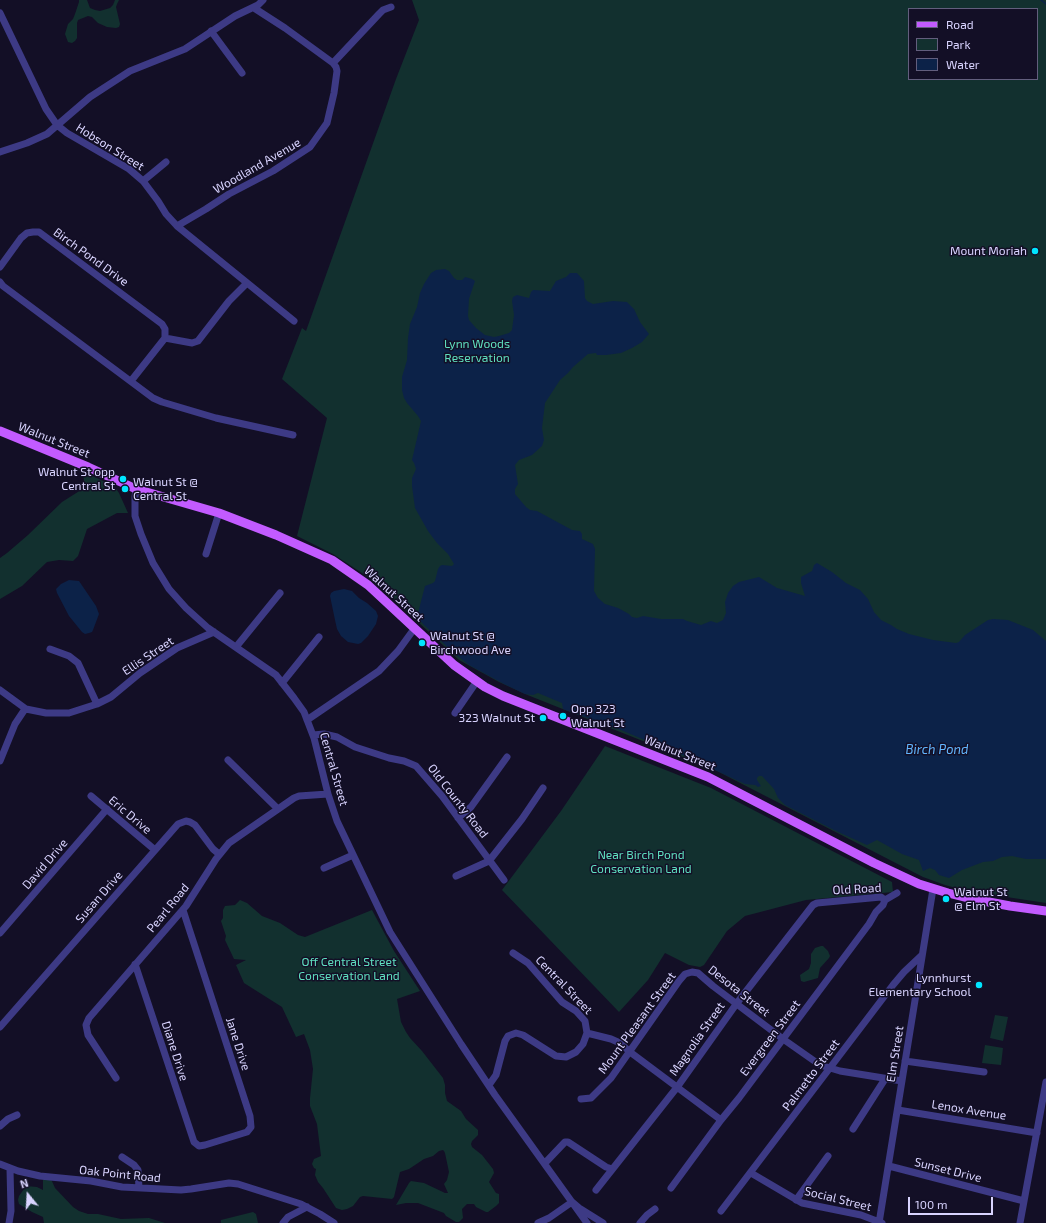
<!DOCTYPE html>
<html>
<head>
<meta charset="utf-8">
<style>
	body { margin:0 }
	#map { position:relative; width:1046px; height:1223px; overflow:hidden; background:#130f26; font-family:"Exo 2",sans-serif }
	canvas { display:block }
	.legend { position:absolute; left:908px; top:8px; width:130px; height:72px; box-sizing:border-box; background:#130f26; border:1px solid #625e7d; margin:0; padding:5px 7px; list-style:none; font-size:12px; color:#d9d4ff }
	.legend li { display:flex; align-items:center; gap:8px; height:20px }
	.legend b { width:20px; border:1px solid #625e7d }
	.north { position:absolute; left:8px; top:1175px; width:40px; height:40px; -webkit-text-stroke:3px #130f26; paint-order:stroke; rotate:342deg; font-size:11px; font-weight:700; line-height:16px; text-align:center; color:#d9d4ff }
	.north::after { content:''; display:block; margin:auto; width:14px; height:18px; background:#d9d4ff; clip-path:polygon(50% 0,100% 100%,50% 72%,0 100%) }
	.scale { position:absolute; left:908px; top:1197px; width:85px; height:18px; box-sizing:border-box; border:2px solid #d9d4ff; border-top:0; padding-left:5px; font-size:12px; line-height:14px; white-space:nowrap; color:#d9d4ff; -webkit-text-stroke:3px #130f26; paint-order:stroke }
</style>
</head>
<body>
<div id="map">
<canvas width="1046" height="1223"></canvas>
<ul class="legend">
<li><b style="height:5px;background:#c25bff"></b>Road</li>
<li><b style="height:11px;background:#12302f"></b>Park</li>
<li><b style="height:11px;background:#0c2248"></b>Water</li>
</ul>
<div class="north">N</div>
<div class="scale">100 m</div>
</div>
<script>
const ctx = document.querySelector('canvas').getContext('2d');
ctx.lineJoin = 'round';
function fillPath(path, color) { ctx.fillStyle = color; ctx.fill(path, 'evenodd'); }
const toPath = rows => new Path2D(rows.map(r => 'M' + r).join(''));
function stroke(path, color, width, dash) { ctx.strokeStyle = color; ctx.lineWidth = width; ctx.lineCap = dash ? 'butt' : 'round'; ctx.setLineDash(dash || []); ctx.stroke(path); }
function write(font, color, halo, rows, align = 'center') {
  ctx.font = font + ' "Exo 2",sans-serif'; ctx.lineWidth = 3; ctx.setLineDash([]); ctx.textBaseline = 'middle'; ctx.strokeStyle = halo; ctx.fillStyle = color; for (const [text, x, y, turn = 0] of rows) {
    ctx.save(); ctx.translate(x, y); ctx.rotate((+turn || 0) * Math.PI / 180); ctx.textAlign = isNaN(turn) ? turn : align; if (halo) ctx.strokeText(text, 0, 0); ctx.fillText(text, 0, 0); ctx.restore();
  }
}
fillPath(toPath([
	[79,0,87,0,90,8,95,10,100,11,110,8,113,5,115,0,119,0,117,4,116,7,120,24,119,27,116,28,107,27,98,23,92,17,88,16,78,20,77,23,77,38,75,41,72,43,68,42,65,34,68,24,73,19,75,14,79,2],
	[412,0,1046,0,1046,903,967,891,945,885,923,877,713,769,525,694,499,682,459,660,374,581,333,554,297,536,327,418,282,379,302,328,306,331,396,79,419,20],
	[909,9,1037,9,1037,79,909,79],
	[79,471,86,473,114,486,119,493,128,513,117,513,87,529,78,556,73,561,59,560,47,562,22,586,0,599,0,558,7,553,28,535,62,502,81,490,84,486,84,480,83,475],
	[605,746,711,788,892,882,893,892,806,900,745,916,727,931,704,965,700,967,689,965,665,953,648,980,619,1012,502,890,561,811],
	[240,900,247,903,262,916,280,923,298,935,305,937,372,910,394,951,420,991,397,999,401,1022,406,1032,410,1038,422,1051,443,1078,445,1085,445,1093,447,1101,461,1111,466,1119,478,1130,478,1135,472,1141,471,1144,472,1147,482,1155,493,1169,494,1173,489,1182,496,1193,499,1194,499,1203,496,1206,488,1212,486,1212,476,1207,474,1204,467,1204,462,1209,463,1218,459,1222,456,1222,446,1216,444,1213,418,1203,406,1203,396,1205,409,1183,411,1181,424,1183,445,1193,448,1193,444,1184,447,1180,449,1172,445,1153,444,1151,443,1150,439,1151,433,1156,424,1159,409,1169,400,1172,394,1197,392,1199,363,1196,360,1197,353,1206,347,1209,342,1210,336,1208,323,1188,318,1182,315,1175,316,1169,314,1168,312,1164,314,1159,321,1156,317,1124,310,1106,310,1098,313,1069,310,1050,304,1034,296,1037,282,1007,244,983,236,965,246,960,234,959,225,940,226,936,221,921,223,918,223,910,225,906,235,905],
	[821,946,823,946,828,951,830,956,829,958,820,968,818,978,804,982,801,981,800,975,809,969,811,963,811,954,815,948],
	[995,1015,1008,1017,1003,1041,990,1038],
	[985,1045,1003,1048,1001,1065,982,1063],
	[43,1178,51,1179,55,1188,73,1207,79,1211,88,1214,98,1214,121,1219,149,1218,165,1223,44,1223,43,1217,32,1212,19,1204,18,1200,19,1196,26,1186,37,1187,43,1190],
	[253,1212,256,1214,258,1223,221,1223,221,1220]
]), '#12302f');
fillPath(toPath([
	[445,269,449,271,454,278,457,280,462,280,465,277,472,279,475,281,469,299,468,316,469,320,476,328,485,335,494,337,499,336,509,333,512,330,514,315,512,301,513,297,517,295,529,298,531,292,533,290,550,291,556,281,566,277,570,273,577,273,584,281,585,298,587,301,593,304,613,301,627,302,634,309,640,322,649,334,642,342,632,348,621,353,606,355,597,355,596,353,588,354,573,367,568,373,560,380,545,403,542,428,544,440,542,446,532,455,519,460,515,465,518,484,515,489,515,494,526,507,530,510,537,511,572,530,580,531,582,534,582,539,593,544,595,549,594,591,598,598,605,604,618,608,629,614,632,617,637,618,643,616,661,619,683,619,687,621,701,625,711,621,717,623,723,620,726,613,725,602,728,593,733,586,739,582,759,577,777,588,805,596,801,583,801,577,812,571,814,565,817,563,832,572,846,583,860,590,868,599,874,612,881,620,891,625,897,629,909,634,933,640,956,643,959,642,965,635,988,620,993,619,1008,620,1033,630,1046,641,1046,859,1026,859,1012,856,1002,857,993,861,983,862,962,870,949,878,939,875,935,870,930,868,923,871,919,860,902,854,877,840,867,845,836,831,785,805,778,798,774,789,762,776,759,776,757,778,757,780,761,786,758,787,755,785,745,784,674,751,659,746,621,730,563,709,562,703,538,693,533,695,525,694,504,684,469,665,454,653,424,625,417,617,425,586,433,583,435,581,438,569,440,566,442,565,452,566,454,564,448,554,437,543,428,531,415,508,412,486,412,478,416,469,414,463,412,460,421,421,418,416,407,403,404,398,402,390,402,377,407,360,408,338,410,324,417,307,420,293,424,284,431,273,436,270],
	[69,580,79,581,96,606,99,614,93,630,92,632,89,633,85,634,82,632,69,616,57,593,56,589,61,584],
	[344,589,352,591,359,598,367,603,376,611,378,616,376,624,368,636,361,643,358,644,348,642,341,636,337,629,335,620,330,596,331,593,334,591]
]), '#0c2248');
stroke(toPath([
	[1041,0,1046,4]
]), '#0c2248', 1.5);
stroke(toPath([
	[0,13,46,109,57,125,67,133,129,169,143,181,158,201,166,214,177,226,294,321],
	[211,31,242,73],
	[333,63,379,14,383,10,391,7],
	[0,152,27,143,47,134,90,97,130,71,185,49,235,16,258,5,263,0],
	[143,181,166,162],
	[177,226,206,209,229,194,273,171,310,147,327,123,334,93,337,71,336,67,333,63,285,28,254,8],
	[0,267,21,238,27,233,33,232,39,232,162,324,165,329,165,338],
	[0,282,3,286,153,398,162,402,216,418,293,435],
	[165,338,192,343,198,341,229,301,247,283],
	[131,381,165,338],
	[136,489,135,497,135,516,141,534,153,563,169,589,186,608,208,628,276,675,294,698,304,712,314,738,328,794,337,821,390,932,461,1044,495,1095,587,1223],
	[206,554,219,513],
	[236,647,280,593],
	[50,649,69,656,78,663,97,704],
	[282,683,319,637],
	[0,690,26,709,46,713,69,713,97,704,111,697,140,673,177,648,214,632],
	[455,713,477,681],
	[307,720,379,671,398,651,414,629],
	[313,735,324,734,337,737,355,747,389,758,404,761,416,766,442,796,504,880],
	[228,760,278,809],
	[0,761,15,724,25,709],
	[91,796,155,850],
	[458,818,471,807,507,757],
	[324,868,353,855],
	[456,876,489,861,522,819,543,788],
	[0,933,107,809],
	[135,964,194,1142,199,1146,205,1145,247,1132,251,1127,250,1116,183,910],
	[0,1027,178,824,186,821,190,822,195,825,213,849,219,854],
	[587,1033,611,1039,620,1043,630,1052,721,1120],
	[905,1061,984,1072],
	[116,1078,88,1035,86,1025,89,1018,186,906,216,859,229,843,294,798,299,796,328,794],
	[489,1085,496,1075,505,1041,508,1036,516,1033,523,1035,556,1056,566,1057,576,1052,583,1044,587,1033,585,1021,576,1011,562,1002,528,963,513,953],
	[581,1099,591,1098,611,1078,679,981,685,974,692,972,698,973,713,986,783,1039,820,1065,840,1071,902,1081],
	[898,1110,1037,1133],
	[0,1126,8,1119,17,1115],
	[853,1129,885,1079],
	[122,1157,134,1165,138,1170,139,1188],
	[545,1163,565,1142,568,1142,606,1167,612,1169],
	[0,1164,18,1171,40,1176,91,1181,122,1187,181,1190,191,1189,229,1183,238,1184,301,1204,320,1214,334,1223],
	[889,1166,1024,1201],
	[751,1173,802,1203,861,1215,882,1223],
	[671,1188,721,1120,739,1098,869,924,876,912,883,905,885,900],
	[596,1190,678,1086,737,1003,813,905,817,903,881,897,885,900,897,893],
	[796,1200,828,1156],
	[721,1211,893,985,904,972,922,955],
	[9,1223,11,1211,10,1169],
	[283,1223,288,1217,307,1207],
	[538,1223,549,1218,572,1202,579,1208,603,1223],
	[640,1223,647,1215,655,1209],
	[879,1223,933,889],
	[1020,1223,1046,1082]
]), '#3d3a85', 7);
stroke(toPath([
	[0,431,88,467,136,489,219,513,276,535,332,560,368,585,454,665,485,687,503,696,708,777,874,863,919,884,948,893,968,898,1010,906,1046,911]
]), '#c25bff', 9);
for (const [x, y, r, color] of [
	[1035,251,4,"#00e5ff"],
	[123,479,4,"#00e5ff"],
	[125,489,4,"#00e5ff"],
	[422,643,4,"#00e5ff"],
	[563,716,4,"#00e5ff"],
	[543,718,4,"#00e5ff"],
	[946,899,4,"#00e5ff"],
	[979,985,4,"#00e5ff"]
]) { const dot = new Path2D(); dot.arc(x, y, r, 0, 2 * Math.PI); ctx.fillStyle = color; ctx.fill(dot); stroke(dot, '#130f26', 1.5); }
write('12px', '#d9d4ff', '#130f26', [
	["Hobson Street",110,147,32],
	["Woodland Avenue",257,166,-30],
	["Birch Pond Drive",91,257,36],
	["Walnut Street",54,440,22],
	["Walnut Street",394,594,42],
	["Ellis Street",148,656,-34],
	["Walnut Street",680,753,22],
	["Central Street",334,769,74],
	["Old County Road",458,801,52],
	["Eric Drive",130,815,40],
	["David Drive",45,864,-49],
	["Old Road",857,889,-3],
	["Susan Drive",99,897,-49],
	["Pearl Road",168,908,-51],
	["Central Street",564,985,46],
	["Desota Street",739,991,38],
	["Mount Pleasant Street",637,1023,-54],
	["Evergreen Street",770,1038,-53],
	["Magnolia Street",697,1039,-55],
	["Jane Drive",238,1044,72],
	["Diane Drive",175,1051,72],
	["Elm Street",895,1054,-81],
	["Palmetto Street",811,1075,-53],
	["Lenox Avenue",969,1110,9],
	["Sunset Drive",948,1170,14],
	["Oak Point Road",120,1174,6],
	["Social Street",838,1199,14]
]);
write('12px', '#d9d4ff', '#130f26', [
	["Mount Moriah",1027,251],
	["Walnut St opp",115,472],
	["Central St",115,486],
	["Walnut St @",133,482,"left"],
	["Central St",133,496,"left"],
	["Walnut St @",430,636,"left"],
	["Birchwood Ave",430,650,"left"],
	["Opp 323",571,709,"left"],
	["Walnut St",571,723,"left"],
	["323 Walnut St",535,718],
	["Walnut St",954,892,"left"],
	["@ Elm St",954,906,"left"],
	["Lynnhurst",971,978],
	["Elementary School",971,992]
], 'right');
write('12px', '#5fe0c0', '#130f26', [
	["Lynn Woods",477,344],
	["Reservation",477,358],
	["Near Birch Pond",641,855],
	["Conservation Land",641,869],
	["Off Central Street",349,962],
	["Conservation Land",349,976]
]);
write('italic 13px', '#62b6ff', '#130f26', [
	["Birch Pond",937,750]
]);
</script>
</body>
</html>
